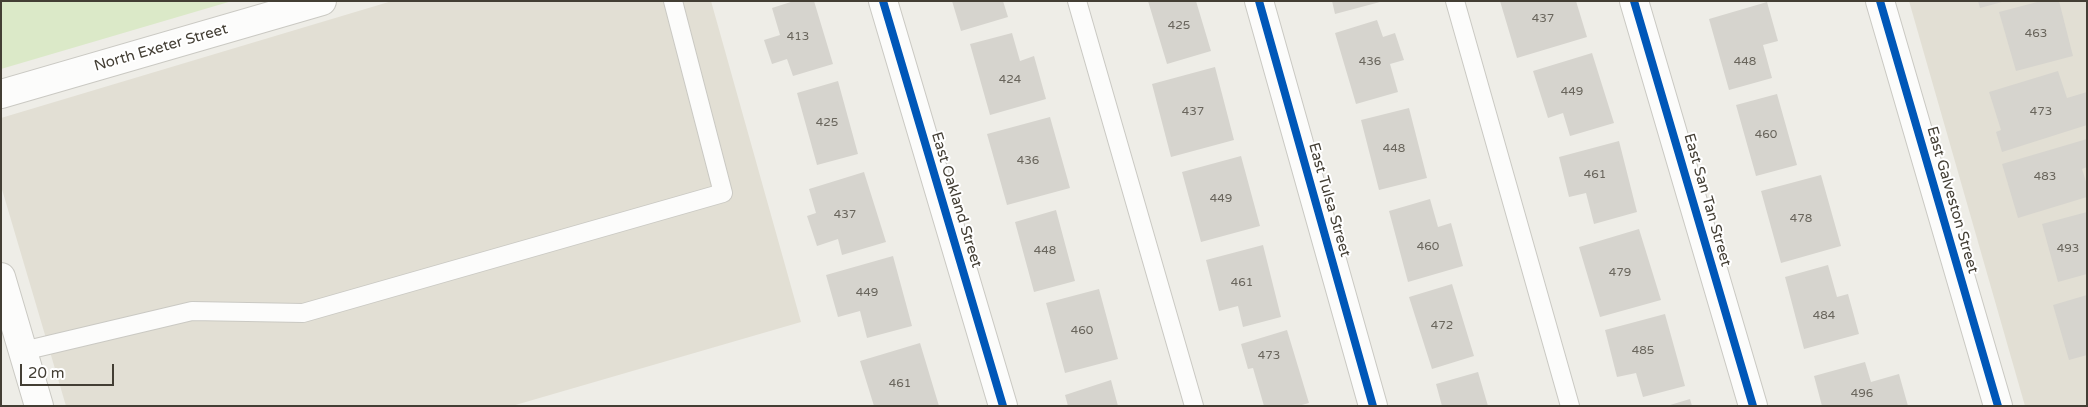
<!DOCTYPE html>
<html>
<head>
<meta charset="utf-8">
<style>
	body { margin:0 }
	#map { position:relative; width:2088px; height:407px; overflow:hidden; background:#eeede7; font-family:"Varela Round",sans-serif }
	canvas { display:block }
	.frame { position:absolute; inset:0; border:2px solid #433e34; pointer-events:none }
	.scale { position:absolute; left:20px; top:364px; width:94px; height:22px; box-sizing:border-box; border:2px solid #433e34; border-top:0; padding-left:6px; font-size:15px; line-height:18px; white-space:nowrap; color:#433e34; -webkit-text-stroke:4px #fff; paint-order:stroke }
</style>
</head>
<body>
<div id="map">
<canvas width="2088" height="407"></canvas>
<div class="frame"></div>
<div class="scale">20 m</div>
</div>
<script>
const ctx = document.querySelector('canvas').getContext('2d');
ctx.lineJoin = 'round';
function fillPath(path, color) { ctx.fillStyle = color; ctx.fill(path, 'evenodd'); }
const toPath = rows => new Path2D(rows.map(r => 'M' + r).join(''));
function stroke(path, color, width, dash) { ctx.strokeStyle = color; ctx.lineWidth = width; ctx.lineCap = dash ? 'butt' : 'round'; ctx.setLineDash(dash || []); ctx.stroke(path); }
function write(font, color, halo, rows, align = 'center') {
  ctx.font = font + ' "Varela Round",sans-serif'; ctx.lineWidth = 4; ctx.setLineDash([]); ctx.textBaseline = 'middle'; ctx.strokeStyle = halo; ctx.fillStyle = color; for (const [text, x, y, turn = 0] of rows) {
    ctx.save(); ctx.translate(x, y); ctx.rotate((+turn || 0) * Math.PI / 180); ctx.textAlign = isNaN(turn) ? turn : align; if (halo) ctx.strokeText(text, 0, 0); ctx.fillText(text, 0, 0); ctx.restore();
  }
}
fillPath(toPath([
	[392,1,711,1,801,322,512,406,66,406,1,186,1,118],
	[1909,1,2087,1,2087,406,2025,406]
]), '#e2dfd4');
fillPath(toPath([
	[1,1,232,1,1,69]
]), '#dbe9c8');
fillPath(toPath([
	[794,1,814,1,833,64,793,76,787,59,772,64,764,40,780,35,772,8],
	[952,1,1003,1,1008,17,961,31],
	[1148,1,1196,1,1211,51,1167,64],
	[1332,1,1380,1,1380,2,1335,14],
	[1500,1,1576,1,1587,37,1517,58],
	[1978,1,2002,1,2002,2,1980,8],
	[2041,1,2059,1,2073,56,2016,71,1999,12],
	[1767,2,1778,41,1763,45,1772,78,1729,90,1709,19],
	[1377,20,1383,37,1395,33,1404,60,1390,64,1398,92,1356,104,1335,33],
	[1012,33,1020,61,1034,56,1046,99,990,115,970,44],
	[1592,53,1614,123,1570,136,1563,113,1548,118,1533,71],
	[1215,67,1234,140,1171,157,1152,84],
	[2058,71,2067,98,2087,92,2087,125,2002,152,1996,132,2001,130,1989,92],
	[838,81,858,154,817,165,797,93],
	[1777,94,1797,165,1756,176,1736,105],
	[1409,108,1427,178,1379,190,1361,120],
	[1050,117,1070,188,1007,205,987,134],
	[2087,139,2087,167,2082,169,2087,185,2087,197,2018,218,2002,164],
	[1619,141,1637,212,1594,224,1586,193,1569,197,1559,157],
	[1241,156,1260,226,1201,242,1182,172],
	[864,172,886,242,842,255,838,239,817,246,807,216,816,213,809,189],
	[1821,175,1841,246,1781,263,1761,191],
	[1430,199,1438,227,1451,223,1463,266,1408,282,1389,211],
	[1056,210,1075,281,1034,292,1015,222],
	[2087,212,2087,274,2058,282,2042,224],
	[1639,229,1661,300,1600,317,1579,247],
	[1263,245,1281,317,1243,327,1238,306,1219,311,1206,260],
	[893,256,912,326,867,338,860,311,838,317,826,275],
	[1828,265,1837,297,1848,294,1859,334,1804,349,1785,277],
	[1452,284,1474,356,1432,369,1409,297],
	[1099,289,1118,359,1065,373,1046,303],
	[2087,295,2087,355,2069,360,2053,305],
	[1665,314,1685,386,1643,397,1636,373,1617,377,1605,330],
	[1287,330,1309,403,1298,406,1264,406,1253,368,1248,369,1241,344],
	[920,343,939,406,874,406,860,361],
	[1865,362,1871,382,1899,374,1908,406,1822,406,1814,376],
	[1478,372,1488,406,1442,406,1436,384],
	[1111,380,1118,406,1068,406,1065,395],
	[1690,399,1692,406,1670,406,1670,405]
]), '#d6d4ce');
const service = toPath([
	[1077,1,1194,406],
	[1455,1,1570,406],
	[23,351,192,311,303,313,723,193,673,1]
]);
const minor = toPath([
	[883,1,1003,406],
	[1259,1,1373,406],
	[1634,1,1753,406],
	[1,94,322,1]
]);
const tertiary = toPath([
	[1880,1,1998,406],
	[1,277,39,406]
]);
stroke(service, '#cac9c3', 20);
stroke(minor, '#cac9c3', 30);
stroke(tertiary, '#cac9c3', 30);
stroke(service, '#fcfcfb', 18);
stroke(minor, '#fcfcfb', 28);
stroke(tertiary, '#fcfcfb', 28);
stroke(toPath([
	[883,1,1003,406],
	[1259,1,1373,406],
	[1634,1,1753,406],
	[1880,1,1998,406]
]), '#0057b8', 8);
write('12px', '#69655c', null, [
	["437",1543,19],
	["425",1179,26],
	["463",2036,34],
	["413",798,37],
	["436",1370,62],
	["448",1745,62],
	["424",1010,80],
	["449",1572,92],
	["437",1193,112],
	["473",2041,112],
	["425",827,123],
	["460",1766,135],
	["448",1394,149],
	["436",1028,161],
	["461",1595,175],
	["483",2045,177],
	["449",1221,199],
	["437",845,215],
	["478",1801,219],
	["460",1428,247],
	["493",2068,249],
	["448",1045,251],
	["479",1620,273],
	["461",1242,283],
	["449",867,293],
	["484",1824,316],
	["472",1442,326],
	["460",1082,331],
	["485",1643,351],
	["473",1269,356],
	["461",900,384],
	["496",1862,394]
]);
write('15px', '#433e34', '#fff', [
	["North Exeter Street",161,48,-16],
	["East Oakland Street",956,200,73],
	["East Tulsa Street",1329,200,74],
	["East San Tan Street",1707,200,74],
	["East Galveston Street",1952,200,74]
]);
</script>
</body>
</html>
